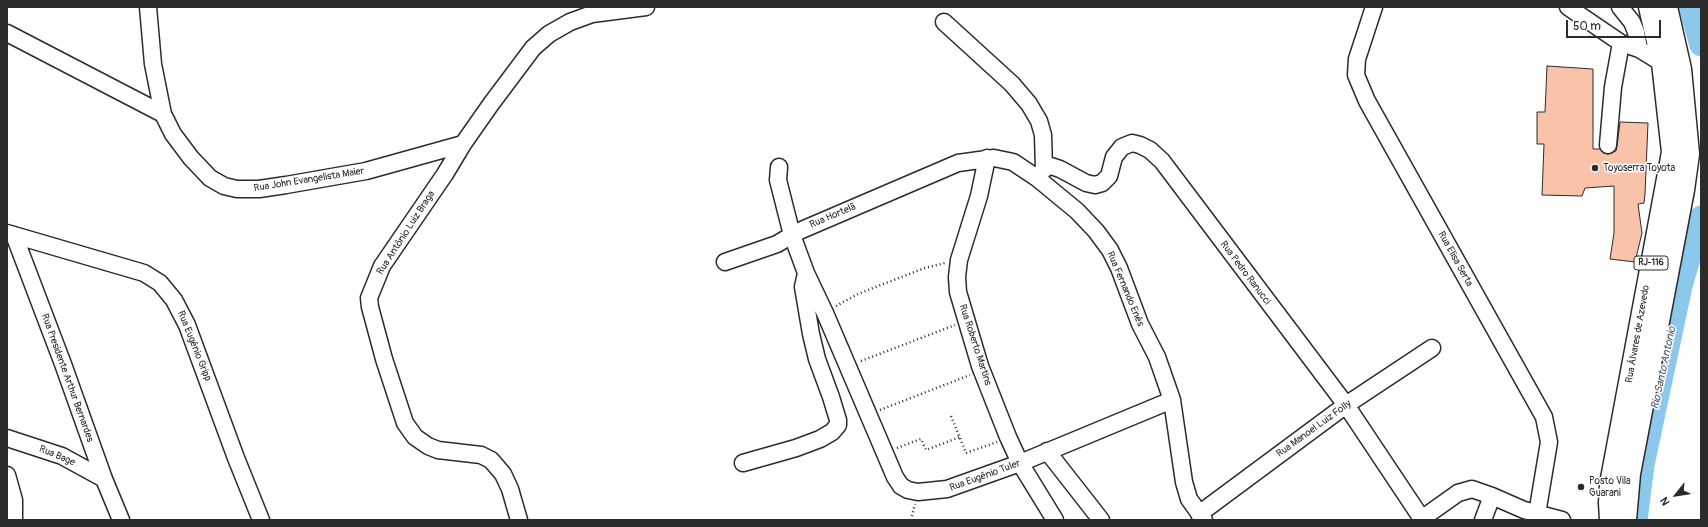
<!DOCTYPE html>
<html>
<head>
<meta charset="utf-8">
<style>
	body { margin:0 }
	#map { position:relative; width:1708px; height:527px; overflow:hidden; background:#fff; font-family:Pangolin,sans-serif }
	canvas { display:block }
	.frame { position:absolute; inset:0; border:8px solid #2b2b2b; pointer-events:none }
	.north { position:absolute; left:1656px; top:475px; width:40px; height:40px; -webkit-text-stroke:3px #fff; paint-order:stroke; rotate:240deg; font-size:11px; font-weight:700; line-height:16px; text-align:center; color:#2b2b2b }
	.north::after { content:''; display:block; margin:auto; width:14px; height:18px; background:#2b2b2b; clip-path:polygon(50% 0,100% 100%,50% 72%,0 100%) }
	.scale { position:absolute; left:1566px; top:20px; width:95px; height:18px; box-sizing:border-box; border:2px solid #2b2b2b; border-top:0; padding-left:5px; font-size:12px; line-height:14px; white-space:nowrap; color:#2b2b2b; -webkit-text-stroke:3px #fff; paint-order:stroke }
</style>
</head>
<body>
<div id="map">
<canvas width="1708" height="527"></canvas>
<div class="frame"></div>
<div class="north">N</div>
<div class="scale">50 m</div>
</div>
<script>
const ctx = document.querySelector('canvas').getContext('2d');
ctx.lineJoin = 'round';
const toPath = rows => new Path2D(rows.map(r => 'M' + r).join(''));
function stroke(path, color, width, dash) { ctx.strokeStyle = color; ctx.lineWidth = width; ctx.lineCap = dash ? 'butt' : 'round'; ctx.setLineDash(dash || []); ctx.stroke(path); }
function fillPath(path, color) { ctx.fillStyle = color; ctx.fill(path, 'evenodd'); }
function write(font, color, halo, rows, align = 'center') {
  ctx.font = font + ' Pangolin,sans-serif'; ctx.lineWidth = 3; ctx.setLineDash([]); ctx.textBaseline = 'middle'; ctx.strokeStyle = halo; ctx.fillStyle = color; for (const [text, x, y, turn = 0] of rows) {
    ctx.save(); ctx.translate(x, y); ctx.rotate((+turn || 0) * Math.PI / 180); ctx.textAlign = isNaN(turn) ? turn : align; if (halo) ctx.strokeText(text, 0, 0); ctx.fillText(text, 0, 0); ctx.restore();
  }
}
stroke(toPath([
	[1690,7,1701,45],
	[1636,520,1643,465,1681,286,1701,217]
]), '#8bc8eb', 23);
const building = toPath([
	[1547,66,1593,69,1593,149,1600,149,1603,153,1608,154,1616,151,1617,146,1620,122,1648,123,1645,194,1644,203,1638,204,1642,233,1635,262,1610,259,1614,233,1614,186,1585,188,1582,196,1542,195,1544,144,1537,144,1537,112,1545,112,1547,66]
]);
fillPath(building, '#f8c3a9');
stroke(building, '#2b2b2b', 1);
const minor = toPath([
	[148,7,153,64,163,114,173,134,191,158,210,178,224,186,237,189,259,189,286,185,366,171,463,144],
	[1374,7,1357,59,1356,75,1367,101,1544,417,1549,442,1537,514],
	[1568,7,1621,43,1639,49,1662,63],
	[1620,7,1632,22,1636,32,1639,49],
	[944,22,1012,84,1029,104,1039,121,1043,135,1044,169],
	[7,33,163,114],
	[1608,145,1613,87,1621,43],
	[987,158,979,196,959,260,957,277,958,292,980,366,1008,437,1020,463,1055,520],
	[779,167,778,180,792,235,806,273],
	[1037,178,1044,169,1051,166,1060,169,1086,183,1095,185,1102,183,1109,176,1114,157,1122,147,1132,143,1140,145,1150,150,1162,161,1346,405,1422,519],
	[7,233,144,273,160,283,174,300,187,325,236,458,261,520],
	[14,235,63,364,104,479,121,520],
	[725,262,777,244,797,232,958,163,994,158,1013,162,1037,178,1077,211,1096,231,1110,250,1119,268,1140,324,1157,357,1172,400,1184,482,1189,499,1204,520],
	[7,438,62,456,104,479],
	[1047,451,1101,520],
	[743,463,796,448,820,439,832,432,838,425,838,420,831,397,817,359,811,334,803,287,806,273,825,313,895,477,901,486,908,490,918,492,947,489,1020,463,1172,400],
	[7,475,14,500,14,520],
	[1199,514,1346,405,1432,348],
	[519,520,510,489,503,474,491,460,481,455,438,450,428,446,415,437,405,423,384,359,370,307,369,298,382,266,445,174,463,144,491,104,533,48,549,34,570,22,592,14,646,7],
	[1420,520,1458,493,1472,489,1492,496,1524,510,1562,520],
	[1483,520,1492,496]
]);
const major = toPath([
	[1610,520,1609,503,1610,484,1672,152,1662,63,1649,7],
	[1626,520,1630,474,1684,190,1689,154,1681,69,1667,7]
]);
stroke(minor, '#2b2b2b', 19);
stroke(major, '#2b2b2b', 23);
stroke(toPath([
	[836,306,858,294,878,286,925,268,945,263],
	[861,361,955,325],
	[880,410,970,375],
	[951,416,966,453,997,442],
	[897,448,921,439,926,450,960,437],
	[911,520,915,504]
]), '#2b2b2b', 2.5, [1, 3]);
stroke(minor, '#fff', 16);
stroke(major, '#fff', 20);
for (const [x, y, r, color] of [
	[1595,168,4,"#2b2b2b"],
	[1581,487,4,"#2b2b2b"]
]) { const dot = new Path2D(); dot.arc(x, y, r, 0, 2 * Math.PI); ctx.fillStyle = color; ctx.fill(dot); stroke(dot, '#fff', 1.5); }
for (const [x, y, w] of [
	[1651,263,34]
]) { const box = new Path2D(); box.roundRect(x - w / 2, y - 7, w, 14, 3); ctx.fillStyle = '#fff'; ctx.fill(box); stroke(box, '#2b2b2b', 1); }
write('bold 9px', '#2b2b2b', null, [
	["RJ-116",1651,263]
]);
write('10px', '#2b2b2b', '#fff', [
	["Toyoserra Toyota",1603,168],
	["Posto Vila",1589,481],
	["Guarani",1589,493]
], 'left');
write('10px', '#2b2b2b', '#fff', [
	["Rua John Evangelista Maier",309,180,-9],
	["Rua Hortelã",833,216,-23],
	["Rua Antônio Luiz Braga",406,233,-57],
	["Rua Elisa Serta",1455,259,61],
	["Rua Pedro Ranucci",1245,273,53],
	["Rua Fernando Enês",1125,289,67],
	["Rua Álvares de Azevedo",1638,334,-80],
	["Rua Roberto Martins",975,345,72],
	["Rua Eugênio Gripp",194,346,68],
	["Rua Presidente Arthur Bernardes",67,378,70],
	["Rua Manoel Luiz Folly",1314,429,-36],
	["Rua Bage",57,456,23],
	["Rua Eugênio Tuler",985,476,-20]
]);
write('italic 11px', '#485a65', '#fff', [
	["Rio Santo Antonio",1664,368,-78]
]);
</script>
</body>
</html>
